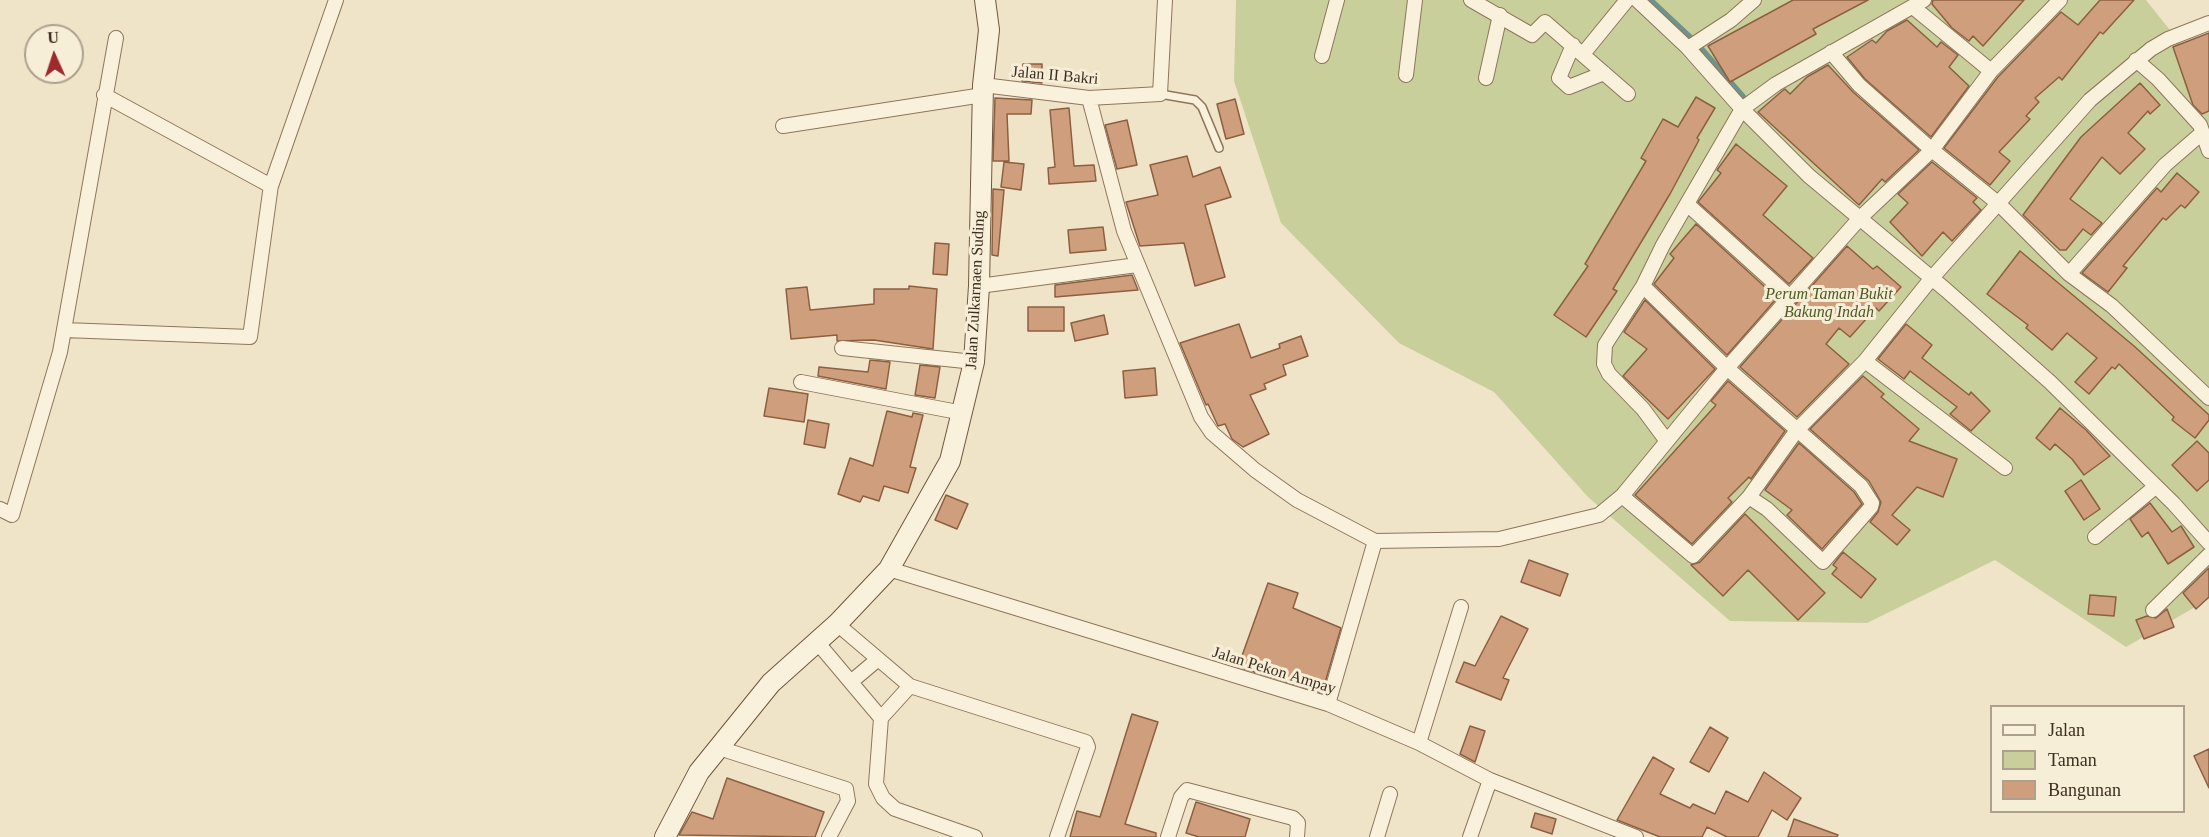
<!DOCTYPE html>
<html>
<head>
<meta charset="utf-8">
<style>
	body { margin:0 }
	#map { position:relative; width:2209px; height:837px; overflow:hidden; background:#f0e4c8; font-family:Georgia,serif }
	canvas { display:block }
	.legend { position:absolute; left:1990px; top:705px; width:195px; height:108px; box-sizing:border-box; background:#f7eed8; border:2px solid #ada18e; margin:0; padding:8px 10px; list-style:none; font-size:18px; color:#3d2e20 }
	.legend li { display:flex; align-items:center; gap:12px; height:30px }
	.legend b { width:30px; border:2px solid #ada18e }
	.north { position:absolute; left:24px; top:24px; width:60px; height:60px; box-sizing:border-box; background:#f7eed8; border:2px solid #ada18e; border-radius:50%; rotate:357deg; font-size:16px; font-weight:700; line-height:24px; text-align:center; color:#3d2e20 }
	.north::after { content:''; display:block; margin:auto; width:21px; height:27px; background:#9e2a2b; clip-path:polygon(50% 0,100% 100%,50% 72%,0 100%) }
</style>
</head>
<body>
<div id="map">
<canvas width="2209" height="837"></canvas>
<ul class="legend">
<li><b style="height:8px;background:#faf1dc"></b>Jalan</li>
<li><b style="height:16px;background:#c9cf9b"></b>Taman</li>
<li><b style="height:16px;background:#cf9f7d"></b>Bangunan</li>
</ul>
<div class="north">U</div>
</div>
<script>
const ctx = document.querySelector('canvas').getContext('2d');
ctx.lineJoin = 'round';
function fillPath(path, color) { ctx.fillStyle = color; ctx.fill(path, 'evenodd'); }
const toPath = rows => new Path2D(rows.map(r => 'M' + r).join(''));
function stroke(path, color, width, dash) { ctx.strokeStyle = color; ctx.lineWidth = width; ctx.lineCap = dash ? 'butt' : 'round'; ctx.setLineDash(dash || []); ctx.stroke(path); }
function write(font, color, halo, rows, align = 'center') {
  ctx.font = font + ' Georgia,serif'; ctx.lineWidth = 6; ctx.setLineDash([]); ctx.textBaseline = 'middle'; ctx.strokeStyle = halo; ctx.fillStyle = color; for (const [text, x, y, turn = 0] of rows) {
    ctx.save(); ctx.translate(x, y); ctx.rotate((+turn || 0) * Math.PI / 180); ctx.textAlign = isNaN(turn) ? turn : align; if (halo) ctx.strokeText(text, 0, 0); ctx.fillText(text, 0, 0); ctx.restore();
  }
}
fillPath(toPath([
	[1236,0,2146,0,2209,79,2209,599,2126,647,1995,560,1867,623,1730,621,1588,497,1494,392,1399,343,1281,223,1234,81]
]), '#c9cf9b');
stroke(toPath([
	[1651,0,1696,42,1749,103]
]), '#6f938a', 5);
const building = toPath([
	[1793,0,1868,0,1813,29,1816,34,1730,82,1708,46,1793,0],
	[1933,0,2024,0,1983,46,1973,36,1969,41,1952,28,1932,4,1933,0],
	[2100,0,2134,0,2103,34,2100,32,2062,80,2059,77,2035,98,2039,102,2026,116,2030,119,1999,152,2010,161,1990,185,1944,148,1998,77,2061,12,2078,25,2100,0],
	[1907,20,1937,47,1941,42,1958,55,1949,67,1969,86,1931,137,1865,79,1847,57,1872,40,1876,43,1887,31,1907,20],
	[2209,33,2209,111,2202,114,2193,105,2173,47,2209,33],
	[1023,64,1042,64,1042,83,1022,81,1023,64],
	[1828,65,1853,92,1919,150,1885,182,1882,179,1859,205,1758,112,1781,92,1785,89,1790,94,1807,77,1828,65],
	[2140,83,2160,105,2150,114,2148,111,2128,133,2145,149,2120,174,2102,157,2070,199,2102,223,2091,235,2083,229,2066,250,2060,250,2023,215,2081,137,2140,83],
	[1696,97,1715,108,1697,138,1699,140,1670,194,1613,289,1617,291,1586,337,1554,315,1588,266,1585,264,1646,161,1641,158,1663,119,1678,127,1696,97],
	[995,98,1032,100,1031,114,1007,114,1009,161,993,161,995,98],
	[1235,99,1244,134,1226,139,1217,104,1235,99],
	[1069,108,1074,166,1094,165,1096,181,1049,184,1048,168,1055,167,1050,110,1069,108],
	[1127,120,1137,165,1117,169,1105,125,1127,120],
	[1736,144,1787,186,1763,215,1813,258,1789,284,1698,202,1721,173,1717,170,1736,144],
	[1187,156,1193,177,1220,167,1231,197,1205,205,1225,277,1195,286,1184,243,1140,246,1126,202,1158,195,1150,165,1187,156],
	[1004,162,1024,164,1021,190,1001,187,1004,162],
	[1932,162,1977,198,1973,202,1981,210,1952,241,1943,232,1922,256,1890,222,1908,203,1898,194,1932,162],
	[2177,173,2199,192,2185,208,2181,205,2166,220,2163,218,2123,266,2127,268,2108,292,2082,273,2157,188,2161,192,2177,173],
	[993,189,1004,190,998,256,992,255,993,189],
	[1696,224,1777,298,1727,355,1654,284,1674,258,1670,254,1696,224],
	[1103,227,1106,250,1070,253,1068,230,1103,227],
	[935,243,949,244,947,275,933,274,935,243],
	[1847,246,1873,269,1877,266,1901,287,1879,311,1876,308,1850,337,1839,328,1826,344,1849,364,1797,417,1740,367,1847,246],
	[2020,251,2134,346,2209,415,2209,420,2195,438,2172,420,2174,417,2119,364,2115,369,2112,367,2089,394,2075,382,2097,358,2067,333,2052,350,2026,328,2028,325,1987,294,2020,251],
	[1132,275,1138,290,1055,297,1055,285,1132,275],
	[909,286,937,289,933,349,874,340,837,341,837,335,791,339,786,289,807,287,810,310,874,304,874,289,909,289,909,286],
	[1645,300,1715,369,1668,419,1623,376,1647,349,1624,332,1645,300],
	[1028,307,1064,307,1064,331,1028,331,1028,307],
	[1104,315,1108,334,1075,341,1071,323,1104,315],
	[1239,324,1251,358,1280,348,1279,344,1301,336,1308,356,1283,365,1286,375,1264,384,1266,389,1250,395,1269,434,1243,447,1232,439,1225,424,1218,426,1208,404,1206,405,1180,343,1239,324],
	[1906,324,1932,345,1922,358,1969,395,1971,392,1990,411,1971,431,1950,414,1957,407,1910,371,1904,379,1878,359,1906,324],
	[870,360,890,362,886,389,818,376,819,367,868,372,870,360],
	[920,365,940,367,935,398,915,395,920,365],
	[1155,368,1157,395,1125,398,1123,371,1155,368],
	[1863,376,1884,394,1881,397,1919,429,1909,441,1957,459,1943,497,1917,487,1892,515,1910,530,1897,545,1870,522,1878,512,1881,502,1869,481,1810,429,1863,376],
	[1728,381,1785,431,1751,479,1749,477,1728,498,1732,502,1692,544,1635,495,1716,405,1711,401,1728,381],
	[769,388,808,394,804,422,764,416,769,388],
	[2060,408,2086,430,2110,456,2084,475,2072,459,2055,444,2050,450,2036,438,2060,408],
	[887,411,912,417,913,413,923,415,910,467,916,468,908,493,884,486,879,501,863,496,860,502,838,494,850,458,873,466,887,411],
	[808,420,829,424,825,448,804,444,808,420],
	[2197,441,2209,453,2209,480,2197,491,2172,465,2197,441],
	[1799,443,1854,492,1862,504,1822,549,1787,515,1792,510,1765,490,1799,443],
	[2081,480,2100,509,2084,520,2065,491,2081,480],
	[946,495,968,504,957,529,935,520,946,495],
	[2150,503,2172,532,2181,526,2194,547,2168,564,2148,532,2142,537,2130,519,2150,503],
	[1745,514,1825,593,1798,620,1748,570,1723,596,1691,565,1700,562,1745,514],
	[1843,552,1876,579,1861,598,1832,574,1837,568,1833,565,1843,552],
	[1529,560,1568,574,1560,596,1521,582,1529,560],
	[2209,568,2209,597,2196,609,2183,593,2209,568],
	[1268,583,1298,593,1293,608,1341,628,1322,693,1238,667,1268,583],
	[2090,595,2116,597,2114,616,2088,614,2090,595],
	[2167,609,2174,627,2144,639,2136,620,2147,616,2156,618,2167,609],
	[1501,616,1528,629,1503,678,1509,680,1501,700,1456,682,1464,662,1475,666,1501,616],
	[1132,714,1158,722,1125,824,1156,833,1156,837,1070,837,1077,811,1100,817,1132,714],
	[1470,726,1485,731,1475,762,1460,754,1470,726],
	[1710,727,1728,738,1709,772,1690,762,1710,727],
	[2209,749,2209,788,2194,756,2209,749],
	[1653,757,1674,769,1660,794,1690,808,1693,804,1715,814,1726,791,1748,802,1764,772,1801,798,1787,820,1772,810,1758,837,1727,837,1707,827,1702,837,1660,837,1617,820,1653,757],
	[727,778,824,812,815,837,679,835,692,812,713,819,727,778],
	[1196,802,1250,819,1245,837,1199,837,1186,833,1196,802],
	[1535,813,1556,819,1552,834,1531,827,1535,813],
	[1794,819,1838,835,1837,837,1788,837,1794,819]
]);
fillPath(building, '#cf9f7d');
stroke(building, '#8d5f41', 1.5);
const lane = toPath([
	[1160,94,1195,100,1202,107,1219,148]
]);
const street = toPath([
	[1471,0,1532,35,1545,22,1628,94],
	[1637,0,1688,48,1742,109,1809,176,1946,290,2050,382,2174,504,2209,543],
	[2060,0,1991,71,1932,150,1860,218,1727,368,1622,496,1693,556,1749,497,1797,430,1865,361,1931,279,2090,100,2151,49,2168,39,2209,23],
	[1913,7,1991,71],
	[1573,45,1559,78,1569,87,1604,73],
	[1688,48,1731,20,1754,0],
	[1831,52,1859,85,1932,150,1999,204,2069,274,2112,306,2209,398],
	[1583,54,1627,0],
	[1322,56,1337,0],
	[2136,60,2158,79,2200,125,2209,151],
	[1406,75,1415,0],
	[1486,78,1500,15],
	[983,85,1089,98,1160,94,1165,0],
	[104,95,271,186,336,0],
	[1089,98,1124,231,1201,417,1212,433,1255,470,1297,500,1375,541,1499,539,1599,515,1622,496],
	[783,126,983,95],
	[1687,204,1790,297],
	[2069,274,2165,165,2202,133],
	[979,286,1137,265],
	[1643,286,1727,368,1861,486,1872,503,1871,507,1823,562,1767,509,1749,497],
	[64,330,250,337,271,185],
	[842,348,974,362],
	[1865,361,2005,468],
	[801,382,963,413],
	[1666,440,1643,409,1609,374,1604,364,1605,345,1643,286,1663,245,1742,109,1776,84,1924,0],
	[0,509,12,515,60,352,116,38],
	[2095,537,2155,487],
	[889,569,1328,704,1419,743,1490,780,1636,837],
	[2153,610,2209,555],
	[837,624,910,686,1086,742,1088,747,1057,837],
	[817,642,881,718,876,784,883,798,895,809,975,837],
	[852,681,877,660],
	[1328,704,1375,541],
	[881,718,910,686],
	[1419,743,1461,607],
	[719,748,846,789,848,801,829,837],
	[1168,837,1181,797,1187,790,1293,818,1298,823,1297,837],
	[1377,837,1390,794],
	[1470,837,1490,780]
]);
const secondary = toPath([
	[665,837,699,772,771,683,837,624,889,569,950,461,974,362,979,286,983,85,989,30,985,0]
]);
stroke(lane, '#8d765c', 10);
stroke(street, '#8d765c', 16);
stroke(secondary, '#6f573f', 22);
stroke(lane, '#faf1dc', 7);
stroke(street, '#faf1dc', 14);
stroke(secondary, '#faf1dc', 20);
write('16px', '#3d2e20', '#f7eed8', [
	["Jalan II Bakri",1055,76,5],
	["Jalan Zulkarnaen Suding",976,290,-87],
	["Jalan Pekon Ampay",1274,671,17]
]);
write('italic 16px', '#4d5a26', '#f7eed8', [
	["Perum Taman Bukit",1829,295],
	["Bakung Indah",1829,313]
]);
</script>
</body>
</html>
